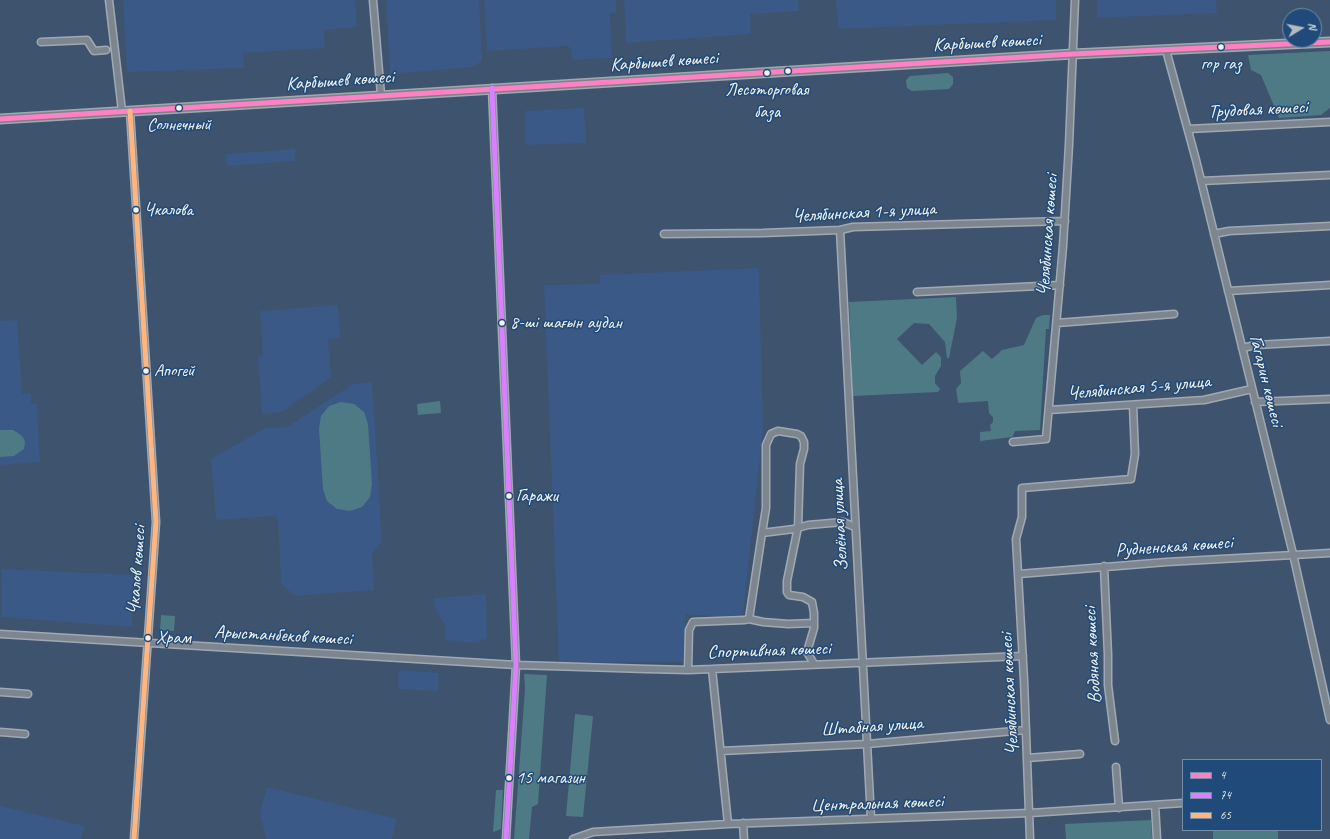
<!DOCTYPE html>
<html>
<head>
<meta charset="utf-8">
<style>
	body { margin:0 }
	#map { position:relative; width:1330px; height:839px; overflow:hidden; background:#3e536d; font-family:Caveat,sans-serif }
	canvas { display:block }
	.legend { position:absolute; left:1182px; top:759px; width:140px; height:72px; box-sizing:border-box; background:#1f4a7a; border:1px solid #748da6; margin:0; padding:5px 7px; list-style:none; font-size:12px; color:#f4f1e8 }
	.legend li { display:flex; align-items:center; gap:8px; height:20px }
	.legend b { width:20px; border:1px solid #748da6 }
	.north { position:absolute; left:1282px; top:8px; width:40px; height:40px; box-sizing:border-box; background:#1f4a7a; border:1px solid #748da6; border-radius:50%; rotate:80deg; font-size:11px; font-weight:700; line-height:16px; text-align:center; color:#f4f1e8 }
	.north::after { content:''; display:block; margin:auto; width:14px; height:18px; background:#b4babd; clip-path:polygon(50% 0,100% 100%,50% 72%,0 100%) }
</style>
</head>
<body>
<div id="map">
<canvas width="1330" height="839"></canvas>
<ul class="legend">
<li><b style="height:5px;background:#ff80c5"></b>4</li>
<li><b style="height:5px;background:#d880ff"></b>74</li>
<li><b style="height:5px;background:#ffb580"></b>65</li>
</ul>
<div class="north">N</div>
</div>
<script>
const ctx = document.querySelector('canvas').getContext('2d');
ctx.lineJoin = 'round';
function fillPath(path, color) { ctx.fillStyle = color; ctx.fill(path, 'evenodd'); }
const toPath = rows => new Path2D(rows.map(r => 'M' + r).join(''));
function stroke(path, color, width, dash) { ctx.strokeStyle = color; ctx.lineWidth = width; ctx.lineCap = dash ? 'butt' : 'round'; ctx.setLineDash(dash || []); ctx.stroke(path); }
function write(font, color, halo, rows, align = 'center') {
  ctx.font = font + ' Caveat,sans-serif'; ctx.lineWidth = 3; ctx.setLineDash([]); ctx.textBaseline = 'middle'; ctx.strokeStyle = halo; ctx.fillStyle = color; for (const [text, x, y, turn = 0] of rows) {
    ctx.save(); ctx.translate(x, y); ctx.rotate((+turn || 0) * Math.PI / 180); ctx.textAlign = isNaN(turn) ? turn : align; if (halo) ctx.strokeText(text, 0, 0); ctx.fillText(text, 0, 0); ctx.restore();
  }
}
fillPath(toPath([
	[123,0,355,0,357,27,324,30,325,48,243,53,244,68,127,72],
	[386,0,479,0,482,61,473,67,390,74],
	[484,0,616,0,616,13,610,13,612,58,572,60,572,51,568,46,487,51],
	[624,0,798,0,799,11,750,14,751,34,626,43],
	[835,0,1056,0,1056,20,839,29],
	[1097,0,1216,0,1217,13,1097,18],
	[584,108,586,143,525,145,525,111],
	[295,149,295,161,227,166,226,154],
	[759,268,763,430,743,614,726,617,686,614,683,662,559,662,544,285,600,284,600,275],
	[338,305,340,338,328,339,331,377,282,412,262,414,258,357,263,356,260,311],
	[17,320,22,394,31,394,31,404,37,404,40,462,0,465,0,321],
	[372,382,382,542,372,553,374,590,295,596,281,584,278,520,275,516,216,520,211,459,265,428,287,427,353,384],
	[2,569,134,575,132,627,1,617],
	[486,594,487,638,477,643,445,640,446,627,434,606,434,598],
	[399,670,439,673,438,691,398,689],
	[267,787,397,819,392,839,266,839,260,813],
	[0,806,85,826,81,839,0,839]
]), '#3a5986');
fillPath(toPath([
	[1330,51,1330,108,1321,115,1279,118,1261,75,1251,70,1248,55],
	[948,73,953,77,953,84,949,89,912,91,907,88,906,80,910,76],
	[956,297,957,318,949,358,947,358,945,342,929,324,914,323,897,339,922,365,936,352,941,357,941,366,935,376,935,383,940,389,938,392,853,396,849,302],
	[1043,315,1050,315,1049,329,1046,329,1040,430,1015,431,1012,437,980,441,980,432,991,431,990,425,993,422,993,417,989,413,988,401,959,403,958,402,956,389,961,383,960,371,983,351,992,359,1002,350,1024,345,1036,318],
	[440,401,441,413,418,415,417,404],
	[341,402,354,404,364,412,368,424,372,484,370,497,362,507,350,511,337,509,327,501,323,489,319,429,321,416,329,406],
	[0,430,13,430,18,433,23,437,25,442,24,449,14,456,0,457],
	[161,615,175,616,174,631,160,630],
	[524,674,547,675,538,804,532,807,529,839,514,839,525,689],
	[575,714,593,716,583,817,566,816],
	[496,790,503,790,501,829,493,832],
	[1151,820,1152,839,1066,839,1065,824],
	[1213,830,1278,830,1278,839,1213,839]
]), '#4e7a85');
const minor = toPath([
	[109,0,122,111],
	[373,0,381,95],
	[41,42,87,40,94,51,106,50],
	[1166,50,1196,160,1293,554,1330,720],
	[492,88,516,665,506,839],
	[130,111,156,522,134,839],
	[1188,129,1330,122],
	[1201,181,1330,175],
	[840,230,871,819],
	[664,234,763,233,840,230,853,227,1065,221],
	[1214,234,1229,231,1330,226],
	[1228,291,1330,285],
	[917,292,1060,285],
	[1057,323,1174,314],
	[1242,348,1256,345,1330,341],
	[1255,402,1330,399],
	[1049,410,1204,400,1252,389],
	[1013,442,1046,439,1063,246,1069,145,1075,0],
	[762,533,766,508,766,445,771,434,778,431,797,434,801,436,804,442,804,449,800,464,798,527,787,581,787,592,789,595,803,597,812,602,814,613,814,628,807,652,814,664],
	[1104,566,1108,655,1108,685,1115,741],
	[1019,574,1167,562,1330,553],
	[749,619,763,622,788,624,814,623],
	[0,634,516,665,647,669,688,670,1023,656],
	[712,669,728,824],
	[688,670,689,630,693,622,745,620,749,619,762,533,794,529,808,525,843,522,855,527],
	[0,692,28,694],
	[0,732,25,734],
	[721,751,867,744,1026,730],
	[1027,758,1080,754],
	[1116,767,1119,808],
	[1155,805,1157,839],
	[743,823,744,839],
	[573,839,593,832,728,824,1030,813,1183,803],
	[1030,839,1024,680,1016,539,1022,517,1022,488,1131,479,1135,454,1133,405]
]);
const major = toPath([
	[0,119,1073,54,1330,42]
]);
stroke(minor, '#a0a9b3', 9);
stroke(major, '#a0a9b3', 11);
stroke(minor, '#7d868f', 6);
stroke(major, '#7a828a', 8);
stroke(toPath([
	[0,119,1073,54,1330,42]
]), '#ff80c5', 5);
stroke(toPath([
	[492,88,516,665,506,839]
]), '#d880ff', 5);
stroke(toPath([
	[130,111,156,522,134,839]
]), '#ffb580', 5);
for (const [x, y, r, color] of [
	[1221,47,3.5,"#f4f1e8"],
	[788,71,3.5,"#f4f1e8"],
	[767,73,3.5,"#f4f1e8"],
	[179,108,3.5,"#f4f1e8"],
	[136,210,3.5,"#f4f1e8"],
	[502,323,3.5,"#f4f1e8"],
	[146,371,3.5,"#f4f1e8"],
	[509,496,3.5,"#f4f1e8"],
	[148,638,3.5,"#f4f1e8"],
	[509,778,3.5,"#f4f1e8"]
]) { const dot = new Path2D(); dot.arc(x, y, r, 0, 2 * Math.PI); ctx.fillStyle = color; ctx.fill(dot); stroke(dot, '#1f4a7a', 1.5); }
write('18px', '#f4f1e8', '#1f4a7a', [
	["гор газ",1221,64,"center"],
	["Лесоторговая",767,90,"center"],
	["база",767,112,"center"],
	["Солнечный",179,125,"center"],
	["Чкалова",144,210],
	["8-ші шағын аудан",510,323],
	["Апогей",154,371],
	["Гаражи",516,496],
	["Храм",156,638],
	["15 магазин",516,778]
], 'left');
write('19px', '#f4f1e8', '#1f4a7a', [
	["Карбышев көшесі",987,43,-3],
	["Карбышев көшесі",664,62,-4],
	["Карбышев көшесі",340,81,-4],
	["Трудовая көшесі",1258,110,-3],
	["Челябинская 1-я улица",864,213,-3],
	["Челябинская көшесі",1048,235,-86],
	["Гагарин көшесі",1266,381,76],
	["Челябинская 5-я улица",1139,388,-5],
	["Зелёная улица",840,525,-93],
	["Рудненская көшесі",1174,547,-4],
	["Чкалов көшесі",137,570,-86],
	["Арыстанбеков көшесі",283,636,3],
	["Спортивная көшесі",769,651,-2],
	["Водяная көшесі",1093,655,-93],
	["Челябинская көшесі",1010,694,-93],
	["Штабная улица",872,727,-4],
	["Центральная көшесі",877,804,-2]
]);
</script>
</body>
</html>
